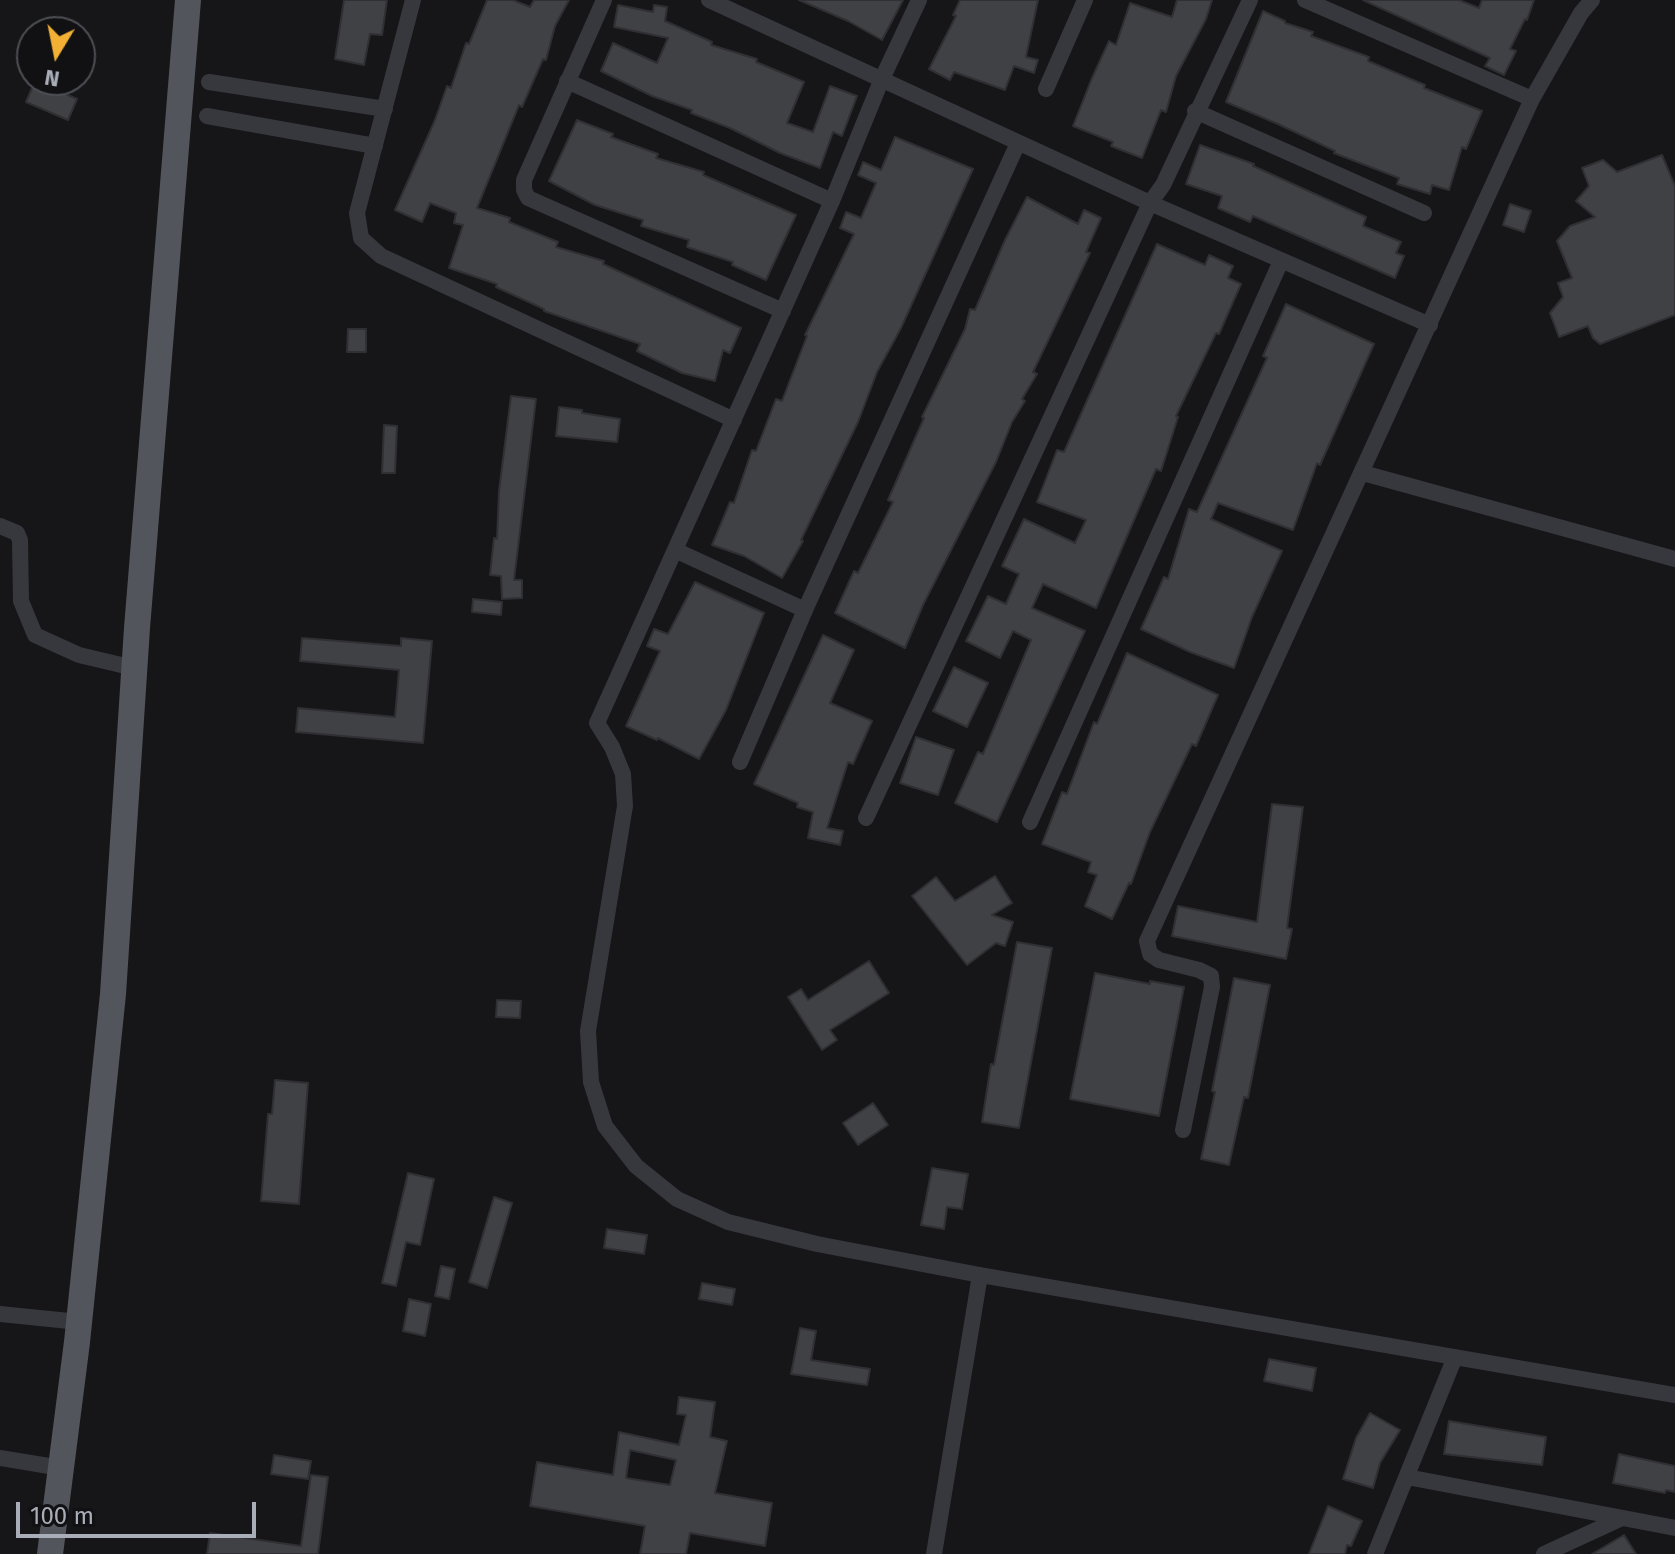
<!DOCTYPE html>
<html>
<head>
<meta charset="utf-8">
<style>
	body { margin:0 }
	#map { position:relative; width:1675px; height:1554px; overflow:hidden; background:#161618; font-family:"Fira Sans",sans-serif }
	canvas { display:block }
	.north { position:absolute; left:16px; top:16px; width:80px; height:80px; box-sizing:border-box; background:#111113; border:2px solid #4d4f55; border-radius:50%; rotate:190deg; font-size:22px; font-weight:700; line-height:32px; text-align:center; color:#a8adb8 }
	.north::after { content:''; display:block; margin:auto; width:28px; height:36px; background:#f2b134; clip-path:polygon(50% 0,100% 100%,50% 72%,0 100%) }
	.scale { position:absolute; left:16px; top:1502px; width:240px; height:36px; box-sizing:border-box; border:4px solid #a8adb8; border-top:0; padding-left:10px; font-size:24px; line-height:28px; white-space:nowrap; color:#a8adb8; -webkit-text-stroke:6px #111113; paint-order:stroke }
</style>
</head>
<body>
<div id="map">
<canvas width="1675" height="1554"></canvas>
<div class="north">N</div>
<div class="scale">100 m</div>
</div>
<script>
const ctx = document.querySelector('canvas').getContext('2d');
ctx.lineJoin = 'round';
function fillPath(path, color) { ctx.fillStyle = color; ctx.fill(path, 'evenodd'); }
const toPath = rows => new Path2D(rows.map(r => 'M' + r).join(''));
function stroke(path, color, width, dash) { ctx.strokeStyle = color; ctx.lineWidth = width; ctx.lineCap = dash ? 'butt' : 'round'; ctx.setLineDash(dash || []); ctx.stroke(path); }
const building = toPath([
	[344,0,387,0,382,35,370,34,364,65,335,59,344,0],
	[487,0,513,0,530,7,534,0,569,0,555,26,546,60,543,59,522,107,519,105,477,208,510,218,509,222,558,242,556,247,604,261,603,264,741,328,730,353,723,350,715,381,682,373,637,351,640,344,544,311,544,309,496,287,497,284,449,268,463,225,454,223,456,213,430,203,422,222,395,210,435,120,447,86,451,88,466,43,469,44,487,0],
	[799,0,903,0,882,40,848,21,799,0],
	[960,0,1038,0,1026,57,1038,60,1034,73,1014,66,1005,90,954,72,950,80,929,69,956,16,953,15,960,0],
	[1177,0,1212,0,1206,19,1176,76,1166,112,1161,110,1142,158,1111,146,1113,142,1073,126,1092,78,1109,41,1116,45,1130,3,1172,17,1177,0],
	[1363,0,1459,0,1479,8,1482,0,1534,0,1527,20,1525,19,1510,49,1516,51,1504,75,1485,66,1490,58,1363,0],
	[618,5,653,12,654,5,667,7,665,21,712,42,711,45,757,59,756,62,804,82,787,123,813,132,830,86,857,96,842,136,833,132,820,168,780,153,730,128,691,113,692,110,652,96,601,71,613,43,657,63,668,38,614,27,618,5],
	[1263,11,1285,21,1285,23,1313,32,1311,36,1369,57,1368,61,1425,85,1424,88,1482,111,1466,149,1462,147,1449,190,1432,185,1430,194,1397,184,1399,178,1334,153,1335,151,1278,124,1226,102,1263,11],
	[35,81,77,99,68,120,26,102,35,81],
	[577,120,613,134,611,137,658,154,656,158,704,172,703,175,796,215,766,280,732,265,733,262,687,247,689,240,641,226,643,220,595,205,549,181,577,120],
	[895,137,973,169,901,328,877,372,858,422,801,540,803,541,782,578,744,556,712,545,730,502,734,503,752,450,756,451,776,399,782,401,807,336,805,335,854,234,840,228,846,212,861,218,876,183,858,175,863,162,881,170,895,137],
	[1200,145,1254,164,1253,166,1366,217,1363,226,1401,242,1396,253,1404,256,1395,278,1253,216,1250,222,1218,208,1222,196,1186,184,1200,145],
	[1662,155,1675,186,1675,315,1600,344,1593,338,1588,326,1559,337,1550,313,1563,297,1558,283,1572,278,1557,241,1570,226,1595,217,1576,201,1589,186,1582,168,1603,160,1617,172,1662,155],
	[1027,197,1078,224,1084,210,1101,218,1086,252,1090,253,1033,372,1037,374,1022,399,1025,401,1012,422,996,462,923,605,905,648,835,613,854,571,858,573,893,502,888,500,924,418,922,417,965,329,970,309,975,310,1005,240,1027,197],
	[1510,204,1531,211,1524,232,1503,225,1510,204],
	[1157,244,1205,265,1209,255,1233,266,1228,278,1241,284,1219,334,1216,333,1176,416,1178,417,1161,471,1156,469,1096,608,1043,584,1032,608,1085,631,997,822,955,803,978,752,983,754,1031,640,1013,631,1000,658,966,641,988,596,1006,604,1019,574,1002,566,1024,519,1075,543,1086,520,1037,502,1057,450,1064,452,1157,244],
	[1286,304,1374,344,1320,465,1317,463,1293,530,1218,503,1211,519,1282,551,1252,617,1234,668,1190,652,1141,629,1164,577,1168,579,1189,509,1197,512,1267,358,1263,356,1286,304],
	[348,329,366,329,366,352,347,352,348,329],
	[511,396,536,399,514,580,522,580,522,598,502,599,501,576,490,575,494,538,497,539,499,491,511,396],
	[559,407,582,410,582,413,620,419,617,442,556,436,559,407],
	[384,425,397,426,395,473,382,473,384,425],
	[695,582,764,613,726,710,699,759,658,738,657,740,626,726,660,651,647,646,654,629,668,634,695,582],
	[473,599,502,602,501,615,472,612,473,599],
	[823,635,854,650,830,703,872,721,853,764,848,762,827,828,843,831,840,845,808,838,813,812,797,807,798,803,754,784,823,635],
	[302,638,401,646,401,638,432,641,423,743,296,732,298,708,395,717,399,670,300,661,302,638],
	[1127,653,1218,695,1196,746,1192,744,1150,832,1131,884,1129,883,1112,919,1085,906,1097,875,1088,872,1091,862,1042,844,1062,792,1067,794,1094,722,1097,724,1127,653],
	[954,667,988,683,967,727,933,711,954,667],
	[916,737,954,750,938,795,900,783,916,737],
	[1272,804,1303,807,1287,928,1292,929,1286,959,1172,936,1178,906,1257,922,1272,804],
	[995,876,1012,903,992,915,1013,922,1005,946,996,943,967,965,912,896,936,877,955,901,995,876],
	[1017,942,1052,948,1019,1128,982,1122,991,1064,994,1065,1017,942],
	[869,961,889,993,830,1030,837,1040,822,1050,788,997,801,989,808,1000,869,961],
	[1095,973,1150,984,1150,981,1184,987,1159,1116,1070,1099,1095,973],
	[1234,978,1270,985,1248,1098,1244,1097,1229,1165,1201,1159,1215,1092,1212,1091,1234,978],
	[497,1000,521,1001,520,1018,496,1017,497,1000],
	[275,1080,308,1083,299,1204,261,1201,268,1114,272,1114,275,1080],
	[873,1103,888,1125,858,1145,843,1123,873,1103],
	[932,1168,968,1174,962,1209,947,1207,944,1229,921,1225,932,1168],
	[408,1173,434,1179,420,1245,406,1242,396,1286,382,1283,408,1173],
	[494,1197,512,1203,487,1288,469,1282,494,1197],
	[607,1229,647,1235,644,1254,604,1248,607,1229],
	[441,1266,455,1269,449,1299,435,1296,441,1266],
	[702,1283,735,1289,732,1305,699,1299,702,1283],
	[409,1299,431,1304,425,1336,403,1331,409,1299],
	[800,1328,816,1331,811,1360,870,1369,867,1385,791,1374,800,1328],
	[1269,1359,1316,1368,1312,1391,1264,1381,1269,1359],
	[679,1397,715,1402,710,1437,727,1441,715,1493,772,1503,765,1546,690,1533,686,1554,640,1554,645,1526,530,1506,537,1462,613,1475,619,1432,679,1445,686,1415,677,1414,679,1397],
	[630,1450,676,1460,670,1485,626,1478,630,1450],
	[1370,1413,1400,1430,1380,1463,1373,1488,1343,1479,1356,1438,1370,1413],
	[1449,1421,1546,1437,1542,1465,1444,1454,1449,1421],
	[1619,1454,1675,1466,1675,1492,1666,1490,1665,1493,1613,1483,1619,1454],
	[274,1455,311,1461,308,1479,271,1474,274,1455],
	[311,1475,328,1477,318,1554,207,1554,210,1533,301,1546,311,1475],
	[1328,1506,1362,1521,1351,1546,1347,1545,1345,1554,1309,1554,1328,1506],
	[1624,1535,1636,1554,1592,1554,1624,1535]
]);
fillPath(building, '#404145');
stroke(building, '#303034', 2);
stroke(toPath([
	[413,0,357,213,361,238,381,256,734,420],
	[604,0,524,180,524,190,528,198,783,311],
	[709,0,1150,203,1430,325],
	[919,0,881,81,832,201,597,723,612,747,623,774,625,806,588,1031,591,1082,605,1126,636,1166,677,1199,728,1222,817,1244,980,1275,1675,1395],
	[1305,0,1532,99],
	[567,81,832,201],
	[209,82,385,109],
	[1046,89,1085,0],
	[1195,111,1424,213],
	[207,116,375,146],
	[1363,473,1675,559],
	[0,526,17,533,20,540,21,601,35,635,79,655,134,668],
	[677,551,805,610],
	[740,762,805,610,1018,143],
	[866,818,1150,203,1163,185,1250,0],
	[1030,822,1281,261],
	[1183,1130,1212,987,1211,976,1199,970,1159,960,1150,954,1147,941,1532,99,1581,13,1592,0],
	[0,1314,79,1322],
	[0,1458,61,1468],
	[1407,1477,1675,1528],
	[934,1554,980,1275],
	[1375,1554,1455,1357],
	[1544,1554,1622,1518]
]), '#37383d', 16);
stroke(toPath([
	[50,1554,77,1342,113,994,137,628,188,0]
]), '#53555c', 26);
</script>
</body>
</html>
